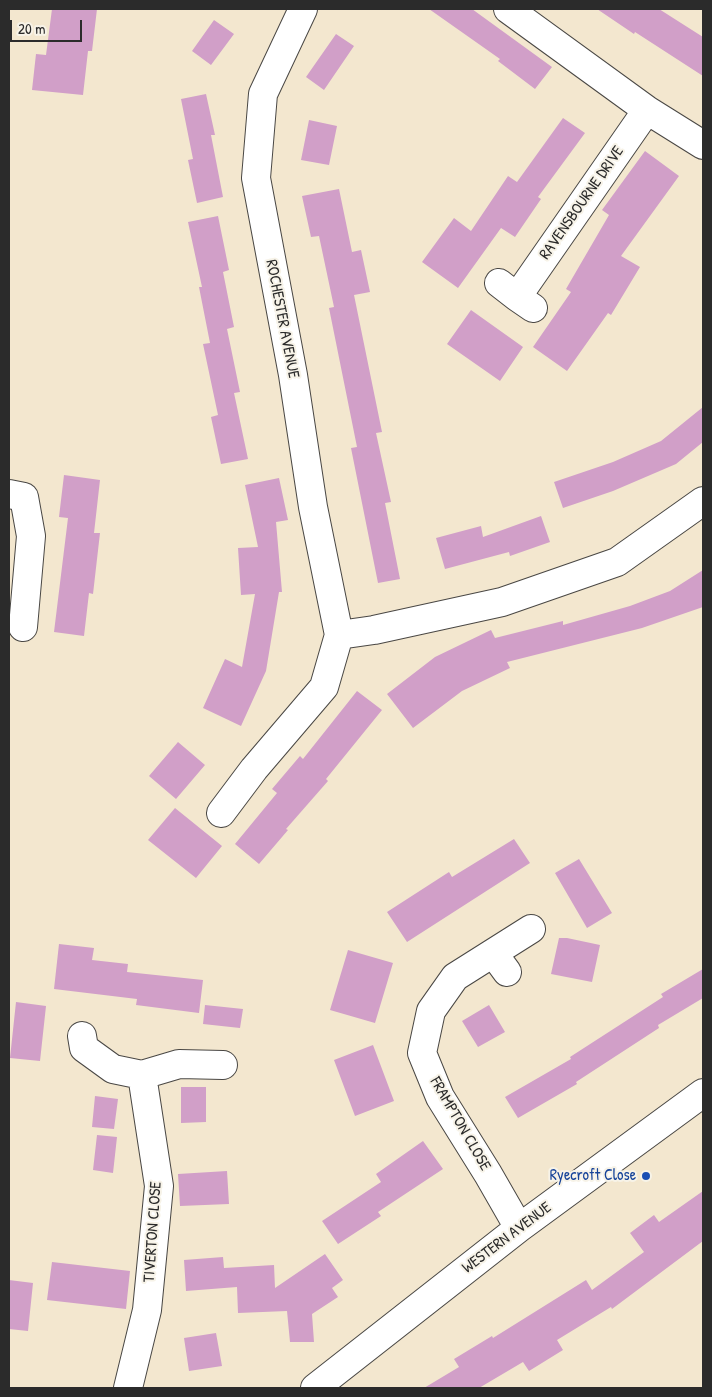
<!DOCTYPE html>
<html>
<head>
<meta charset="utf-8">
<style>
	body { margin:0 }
	#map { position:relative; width:712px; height:1397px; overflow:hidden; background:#f3e7cf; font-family:"Patrick Hand",sans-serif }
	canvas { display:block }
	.frame { position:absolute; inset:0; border:10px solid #2b2b2b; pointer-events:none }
	.scale { position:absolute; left:10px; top:20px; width:72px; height:22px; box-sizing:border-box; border:2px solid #2b2b2b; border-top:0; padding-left:6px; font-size:15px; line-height:18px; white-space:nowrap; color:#2b2b2b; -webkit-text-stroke:4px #f7f3e8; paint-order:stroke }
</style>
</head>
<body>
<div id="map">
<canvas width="712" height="1397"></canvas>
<div class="frame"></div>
<div class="scale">20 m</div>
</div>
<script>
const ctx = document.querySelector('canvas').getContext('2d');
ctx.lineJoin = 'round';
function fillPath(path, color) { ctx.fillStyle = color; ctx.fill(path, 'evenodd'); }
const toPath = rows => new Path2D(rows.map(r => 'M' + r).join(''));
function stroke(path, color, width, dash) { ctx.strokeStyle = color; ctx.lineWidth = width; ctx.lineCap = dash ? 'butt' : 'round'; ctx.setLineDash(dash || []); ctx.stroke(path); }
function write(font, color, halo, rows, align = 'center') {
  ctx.font = font + ' "Patrick Hand",sans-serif'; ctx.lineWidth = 4; ctx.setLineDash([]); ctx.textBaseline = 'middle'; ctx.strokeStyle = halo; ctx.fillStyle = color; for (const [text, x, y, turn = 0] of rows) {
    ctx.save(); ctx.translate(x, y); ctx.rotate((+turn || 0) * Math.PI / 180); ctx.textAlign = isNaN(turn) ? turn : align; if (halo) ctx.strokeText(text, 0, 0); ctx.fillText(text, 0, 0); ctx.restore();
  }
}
fillPath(toPath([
	[52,9,97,9,92,51,88,51,83,95,32,90,36,54,46,55],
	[429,9,472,9,552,67,535,89,498,61,500,59],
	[597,9,659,9,703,37,703,76,635,32,634,34],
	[214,20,234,34,211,65,192,51],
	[336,34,354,46,324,90,306,77],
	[206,94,215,135,211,135,223,197,197,203,188,160,193,159,181,99],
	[563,118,585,133,538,197,541,199,515,237,501,228,458,288,422,262,454,218,471,231,508,176,517,182],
	[309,120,337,126,329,165,301,160],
	[645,151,679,176,621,256,640,267,611,315,608,313,567,371,533,347,571,292,566,289,609,215,602,210],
	[339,189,352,252,361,250,370,292,354,295,382,432,376,433,391,502,385,503,400,579,378,583,351,448,357,447,329,308,334,307,319,236,311,237,302,196],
	[218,216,229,270,223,272,234,327,227,329,240,392,234,393,248,459,221,464,211,417,218,415,203,344,210,343,199,287,202,287,188,222],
	[471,310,523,347,500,381,447,344],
	[703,407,703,442,676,464,613,491,563,508,554,482,613,462,661,441],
	[64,475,100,480,94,533,100,533,93,594,89,593,84,636,54,632,68,518,59,517],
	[279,478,288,520,276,522,282,592,279,592,266,671,241,726,203,708,225,659,242,667,255,594,241,595,238,548,258,547,245,485],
	[541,516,550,542,510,556,509,552,445,569,436,538,481,526,483,537],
	[703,570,703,607,642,628,507,662,510,668,462,691,413,728,387,694,435,657,491,630,495,638,563,621,563,625,630,606,670,591],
	[357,691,382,710,326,779,328,781,286,829,288,830,259,864,235,844,277,793,272,789,300,756,303,759],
	[178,742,205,765,176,799,149,776],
	[175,808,222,846,196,878,148,840],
	[514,839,530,863,407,942,387,912,449,872,452,877],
	[579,859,612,913,587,928,555,873],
	[559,938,567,938,600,945,592,982,551,974],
	[59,944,94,948,92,960,128,964,127,972,203,980,199,1013,136,1005,137,999,54,989],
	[348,950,393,963,375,1023,330,1010],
	[703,969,703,998,658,1025,659,1028,576,1082,577,1084,518,1118,505,1097,571,1059,570,1057,663,997,661,994],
	[16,1002,46,1006,40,1061,10,1058],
	[205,1005,243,1009,240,1028,203,1024],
	[489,1005,505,1032,478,1047,462,1021],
	[373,1045,394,1101,355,1116,334,1060],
	[181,1087,206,1087,206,1122,181,1123],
	[95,1096,118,1099,114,1129,92,1127],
	[97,1135,117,1137,113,1173,93,1170],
	[423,1141,443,1169,378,1212,381,1216,338,1244,322,1221,381,1182,376,1174],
	[227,1171,229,1204,180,1206,178,1174],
	[703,1191,703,1241,612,1309,611,1307,557,1340,563,1350,529,1371,523,1362,479,1388,424,1388,459,1367,454,1359,492,1336,493,1338,586,1280,592,1290,644,1252,630,1233,654,1215,659,1222],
	[325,1254,343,1280,332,1288,338,1297,312,1314,314,1342,290,1342,287,1311,238,1313,237,1287,186,1291,184,1260,223,1257,224,1268,274,1265,275,1288],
	[52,1262,130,1271,126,1309,47,1300],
	[9,1280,33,1283,28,1331,9,1329],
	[216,1333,222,1366,189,1371,184,1338]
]), '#d19fc8');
const minor = toPath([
	[303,9,263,94,256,178,293,375,313,507,339,635,374,630,502,602,617,562,703,501],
	[508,9,647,110,703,145],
	[499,283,517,297],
	[533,308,517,297,647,110],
	[9,494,24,497,31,536,23,627],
	[221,813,254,769,324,687,339,635],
	[493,953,507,972],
	[82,1036,84,1048,113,1069,142,1075,159,1186,147,1310,128,1388],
	[142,1075,179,1064,223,1065],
	[519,1228,488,1174,440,1097,422,1053,431,1011,455,977,531,929],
	[315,1388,519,1228,703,1093]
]);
stroke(minor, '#494744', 30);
stroke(minor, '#fff', 28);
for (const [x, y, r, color] of [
	[646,1176,5,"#1a4fb4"]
]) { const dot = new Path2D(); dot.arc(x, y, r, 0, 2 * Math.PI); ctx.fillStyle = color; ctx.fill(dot); stroke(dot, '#f7f3e8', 2); }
write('16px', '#2b2b2b', '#f7f3e8', [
	["RAVENSBOURNE DRIVE",582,203,-55],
	["ROCHESTER AVENUE",282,319,79],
	["FRAMPTON CLOSE",460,1124,60],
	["TIVERTON CLOSE",153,1232,-86],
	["WESTERN AVENUE",507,1238,-37]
]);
write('16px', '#164399', '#f7f3e8', [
	["Ryecroft Close",636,1176]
], 'right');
</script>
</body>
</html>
